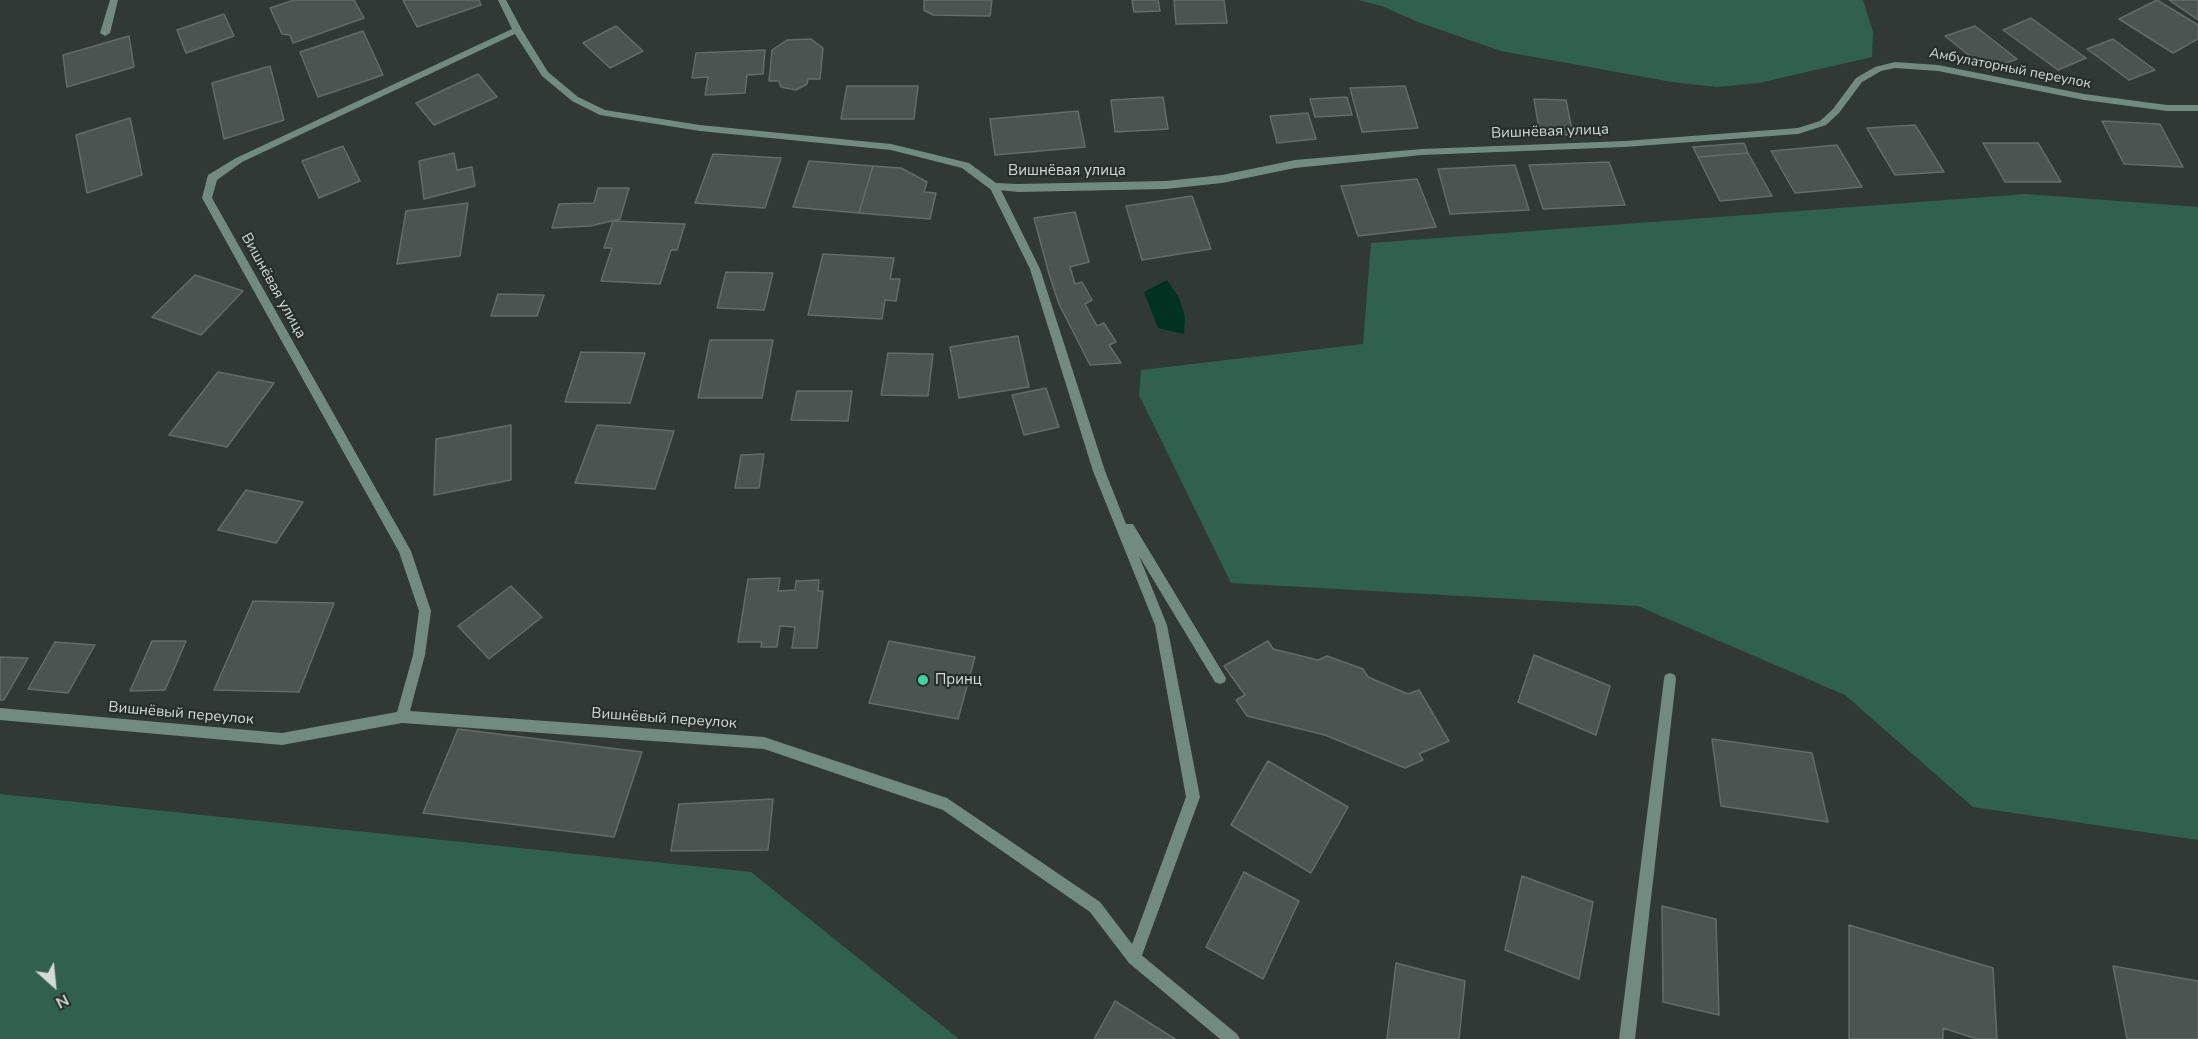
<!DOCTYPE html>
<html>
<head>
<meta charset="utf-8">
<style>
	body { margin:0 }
	#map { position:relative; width:2198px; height:1039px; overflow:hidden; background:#313936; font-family:"Nunito Sans",sans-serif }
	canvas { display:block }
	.north { position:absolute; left:24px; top:955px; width:60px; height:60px; -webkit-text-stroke:4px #272f2c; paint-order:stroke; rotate:153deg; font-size:16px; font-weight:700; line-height:24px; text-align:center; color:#d5dad7 }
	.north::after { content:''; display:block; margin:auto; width:21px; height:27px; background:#d5dad7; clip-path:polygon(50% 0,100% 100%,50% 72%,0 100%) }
</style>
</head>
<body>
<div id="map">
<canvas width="2198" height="1039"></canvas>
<div class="north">N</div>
</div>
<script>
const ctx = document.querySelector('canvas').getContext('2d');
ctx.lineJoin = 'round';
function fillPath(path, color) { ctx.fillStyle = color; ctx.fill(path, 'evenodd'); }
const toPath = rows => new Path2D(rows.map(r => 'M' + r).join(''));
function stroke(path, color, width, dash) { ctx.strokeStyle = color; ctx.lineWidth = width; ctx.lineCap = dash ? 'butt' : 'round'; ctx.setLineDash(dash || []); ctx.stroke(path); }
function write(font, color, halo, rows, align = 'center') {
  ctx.font = font + ' "Nunito Sans",sans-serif'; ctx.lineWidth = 4.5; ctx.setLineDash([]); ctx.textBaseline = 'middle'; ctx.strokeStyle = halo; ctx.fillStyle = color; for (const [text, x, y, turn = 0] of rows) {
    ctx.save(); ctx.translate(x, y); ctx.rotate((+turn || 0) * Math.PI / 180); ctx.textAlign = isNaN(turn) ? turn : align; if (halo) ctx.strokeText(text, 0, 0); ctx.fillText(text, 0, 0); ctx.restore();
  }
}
fillPath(toPath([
	[1358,0,1863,0,1873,32,1872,57,1759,83,1717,87,1672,82,1501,51,1418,22,1382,6],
	[2026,194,2198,207,2198,840,1973,807,1845,695,1638,606,1231,583,1139,395,1141,370,1363,344,1371,243],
	[0,794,751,872,959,1039,0,1039]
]), '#2f614e');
fillPath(toPath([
	[1167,280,1179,298,1185,317,1184,334,1158,328,1144,292]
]), '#003121');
const building = toPath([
	[294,0,354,0,364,18,293,43,290,35,282,34,270,8,294,0],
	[403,0,479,0,481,5,417,27,403,0],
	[924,0,992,0,990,16,933,15,924,10,924,0],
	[1132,0,1158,0,1160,11,1134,12,1132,0],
	[1174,0,1224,0,1227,23,1176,24,1174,0],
	[2157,0,2198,25,2198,39,2173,53,2119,19,2157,0],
	[2169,0,2198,0,2198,20,2169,0],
	[224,14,234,36,186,53,177,30,224,14],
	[2031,18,2086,58,2058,70,2003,30,2031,18],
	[616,26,643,51,610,68,583,43,616,26],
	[1975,26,2017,59,1987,70,1945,36,1975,26],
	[363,31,383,75,318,97,300,52,363,31],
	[129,36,134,67,67,87,63,55,129,36],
	[811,39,823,48,820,79,808,79,807,84,796,90,781,87,779,81,769,81,772,50,787,40,811,39],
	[2113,39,2155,70,2129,80,2087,49,2113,39],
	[765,50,763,74,747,75,745,93,705,95,708,77,692,78,696,53,765,50],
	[270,66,284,120,224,139,212,83,270,66],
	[478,74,497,97,434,125,416,103,478,74],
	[847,86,918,86,914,119,841,119,847,86],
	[1405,86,1418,128,1362,132,1350,88,1405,86],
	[1163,97,1168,129,1115,132,1111,100,1163,97],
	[1347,97,1352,115,1315,117,1310,99,1347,97],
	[1534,99,1566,100,1573,135,1540,134,1534,99],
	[1078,111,1085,147,995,155,990,119,1078,111],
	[1308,113,1316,139,1277,143,1270,116,1308,113],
	[130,118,142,175,87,193,76,135,130,118],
	[2102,121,2160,124,2183,167,2124,164,2102,121],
	[1915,125,1944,172,1895,175,1867,128,1915,125],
	[1744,143,1748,153,1698,157,1693,147,1744,143],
	[1983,143,2038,143,2061,182,2005,182,1983,143],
	[1837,145,1862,187,1795,193,1771,151,1837,145],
	[343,146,360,181,319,198,302,161,343,146],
	[454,153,457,170,472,167,475,186,424,199,419,161,454,153],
	[1748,153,1772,196,1720,201,1698,157,1748,153],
	[713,154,781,158,765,208,695,203,713,154],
	[809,161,873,166,859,213,793,207,809,161],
	[1609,162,1625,205,1543,209,1529,165,1609,162],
	[1515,165,1529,210,1450,214,1438,169,1515,165],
	[873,166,901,168,927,182,924,192,936,193,930,219,859,213,873,166],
	[1417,179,1436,227,1358,236,1341,186,1417,179],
	[598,188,629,188,620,219,590,226,552,228,559,204,594,203,598,188],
	[1192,196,1211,249,1142,260,1126,206,1192,196],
	[468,203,460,256,397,264,406,211,468,203],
	[1075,212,1089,262,1070,267,1075,284,1082,282,1092,300,1085,304,1097,326,1104,323,1116,342,1109,345,1121,363,1090,365,1059,304,1049,274,1034,218,1075,212],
	[613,221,685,224,677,250,671,250,660,284,601,281,612,248,604,248,613,221],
	[823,254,894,258,890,279,900,279,896,301,885,300,882,319,808,315,823,254],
	[726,272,773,273,764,310,717,308,726,272],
	[195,275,243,291,201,335,152,317,195,275],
	[498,294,544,295,537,316,491,316,498,294],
	[1018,336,1029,387,959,398,950,347,1018,336],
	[710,340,773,340,762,398,698,398,710,340],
	[581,352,645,353,630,403,565,402,581,352],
	[888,353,933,354,928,396,881,395,888,353],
	[218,372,274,383,227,447,169,435,218,372],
	[1046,388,1059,427,1024,435,1012,395,1046,388],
	[797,391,852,391,848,421,791,420,797,391],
	[511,425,511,480,434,495,436,439,511,425],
	[597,425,674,431,655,489,575,483,597,425],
	[764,454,759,488,735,488,741,455,764,454],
	[246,490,303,502,276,543,218,530,246,490],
	[780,578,778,591,795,590,796,581,819,580,818,591,823,591,817,648,792,648,795,627,780,626,777,647,761,647,762,642,738,642,748,579,780,578],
	[511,586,542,617,489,659,458,626,511,586],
	[253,601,334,603,299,692,214,690,253,601],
	[152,641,186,641,165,690,130,691,152,641],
	[889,641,975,657,958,719,869,703,889,641],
	[1268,641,1273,649,1318,660,1327,656,1363,669,1368,677,1408,694,1419,690,1449,741,1419,754,1423,760,1405,768,1325,735,1247,716,1236,700,1245,695,1224,666,1268,641],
	[55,642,95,645,68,693,28,689,55,642],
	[1534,655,1610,686,1596,735,1518,702,1534,655],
	[0,657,28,658,4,700,0,700,0,657],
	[458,729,642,752,614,837,423,813,458,729],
	[1712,739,1812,753,1828,822,1721,806,1712,739],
	[1268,761,1348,807,1311,873,1231,825,1268,761],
	[773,799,768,850,671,851,679,804,773,799],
	[1244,872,1299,901,1263,979,1206,947,1244,872],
	[1522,876,1593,902,1579,979,1505,950,1522,876],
	[1662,906,1716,919,1719,1015,1663,1002,1662,906],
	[1849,925,1993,968,1997,1039,1977,1039,1943,1028,1943,1039,1849,1039,1849,925],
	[1396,963,1465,981,1459,1039,1387,1039,1396,963],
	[2113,966,2198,981,2198,1039,2127,1039,2113,966],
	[1115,1001,1175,1039,1094,1039,1115,1001]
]);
fillPath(building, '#4b5450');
stroke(building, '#636c68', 1.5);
fillPath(toPath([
	[110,0,118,0,110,33,105,36,100,33,110,0],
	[994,182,999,186,1040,269,1105,471,1126,524,1133,524,1226,678,1225,682,1220,684,1215,682,1139,556,1167,625,1200,797,1141,958,1139,963,1134,965,1129,963,1127,958,1186,797,1155,625,1093,471,1030,269,989,186,994,182],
	[1670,673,1675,675,1676,679,1635,1039,1619,1039,1664,679,1665,675,1670,673]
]), '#728b80');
fillPath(toPath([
	[498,0,506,0,522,30,548,72,578,97,605,110,700,125,891,144,969,163,996,183,1018,184,1166,181,1222,175,1295,160,1422,149,1625,141,1798,128,1820,121,1833,109,1856,78,1875,67,1895,62,1938,65,2084,94,2167,105,2198,105,2198,111,2167,111,2084,100,1938,71,1895,68,1881,71,1862,82,1839,113,1826,125,1798,134,1625,147,1422,155,1295,168,1222,183,1166,189,1018,192,990,189,962,168,891,150,700,131,600,115,572,101,542,76,515,34,242,162,217,180,212,198,411,551,431,611,425,655,410,711,764,737,947,798,1100,902,1139,953,1237,1034,1240,1039,1220,1039,1129,963,1090,912,943,810,764,749,402,723,282,745,0,720,0,708,282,733,397,712,413,655,419,611,399,552,202,198,208,175,236,158,512,29,498,0]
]), '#728b80');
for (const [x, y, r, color] of [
	[923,680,6,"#3ed4a3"]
]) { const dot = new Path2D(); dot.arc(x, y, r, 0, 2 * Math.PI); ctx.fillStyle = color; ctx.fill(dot); stroke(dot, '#272f2c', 2); }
write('14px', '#d5dad7', '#272f2c', [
	["Амбулаторный переулок",2010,69,11]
]);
write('15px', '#d5dad7', '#272f2c', [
	["Вишнёвая улица",1550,132,-2],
	["Вишнёвая улица",1067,171],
	["Вишнёвая улица",273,286,61],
	["Вишнёвый переулок",181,714,5],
	["Вишнёвый переулок",664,719,4]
]);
write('15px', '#d5dad7', '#272f2c', [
	["Принц",935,680]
], 'left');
</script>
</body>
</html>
